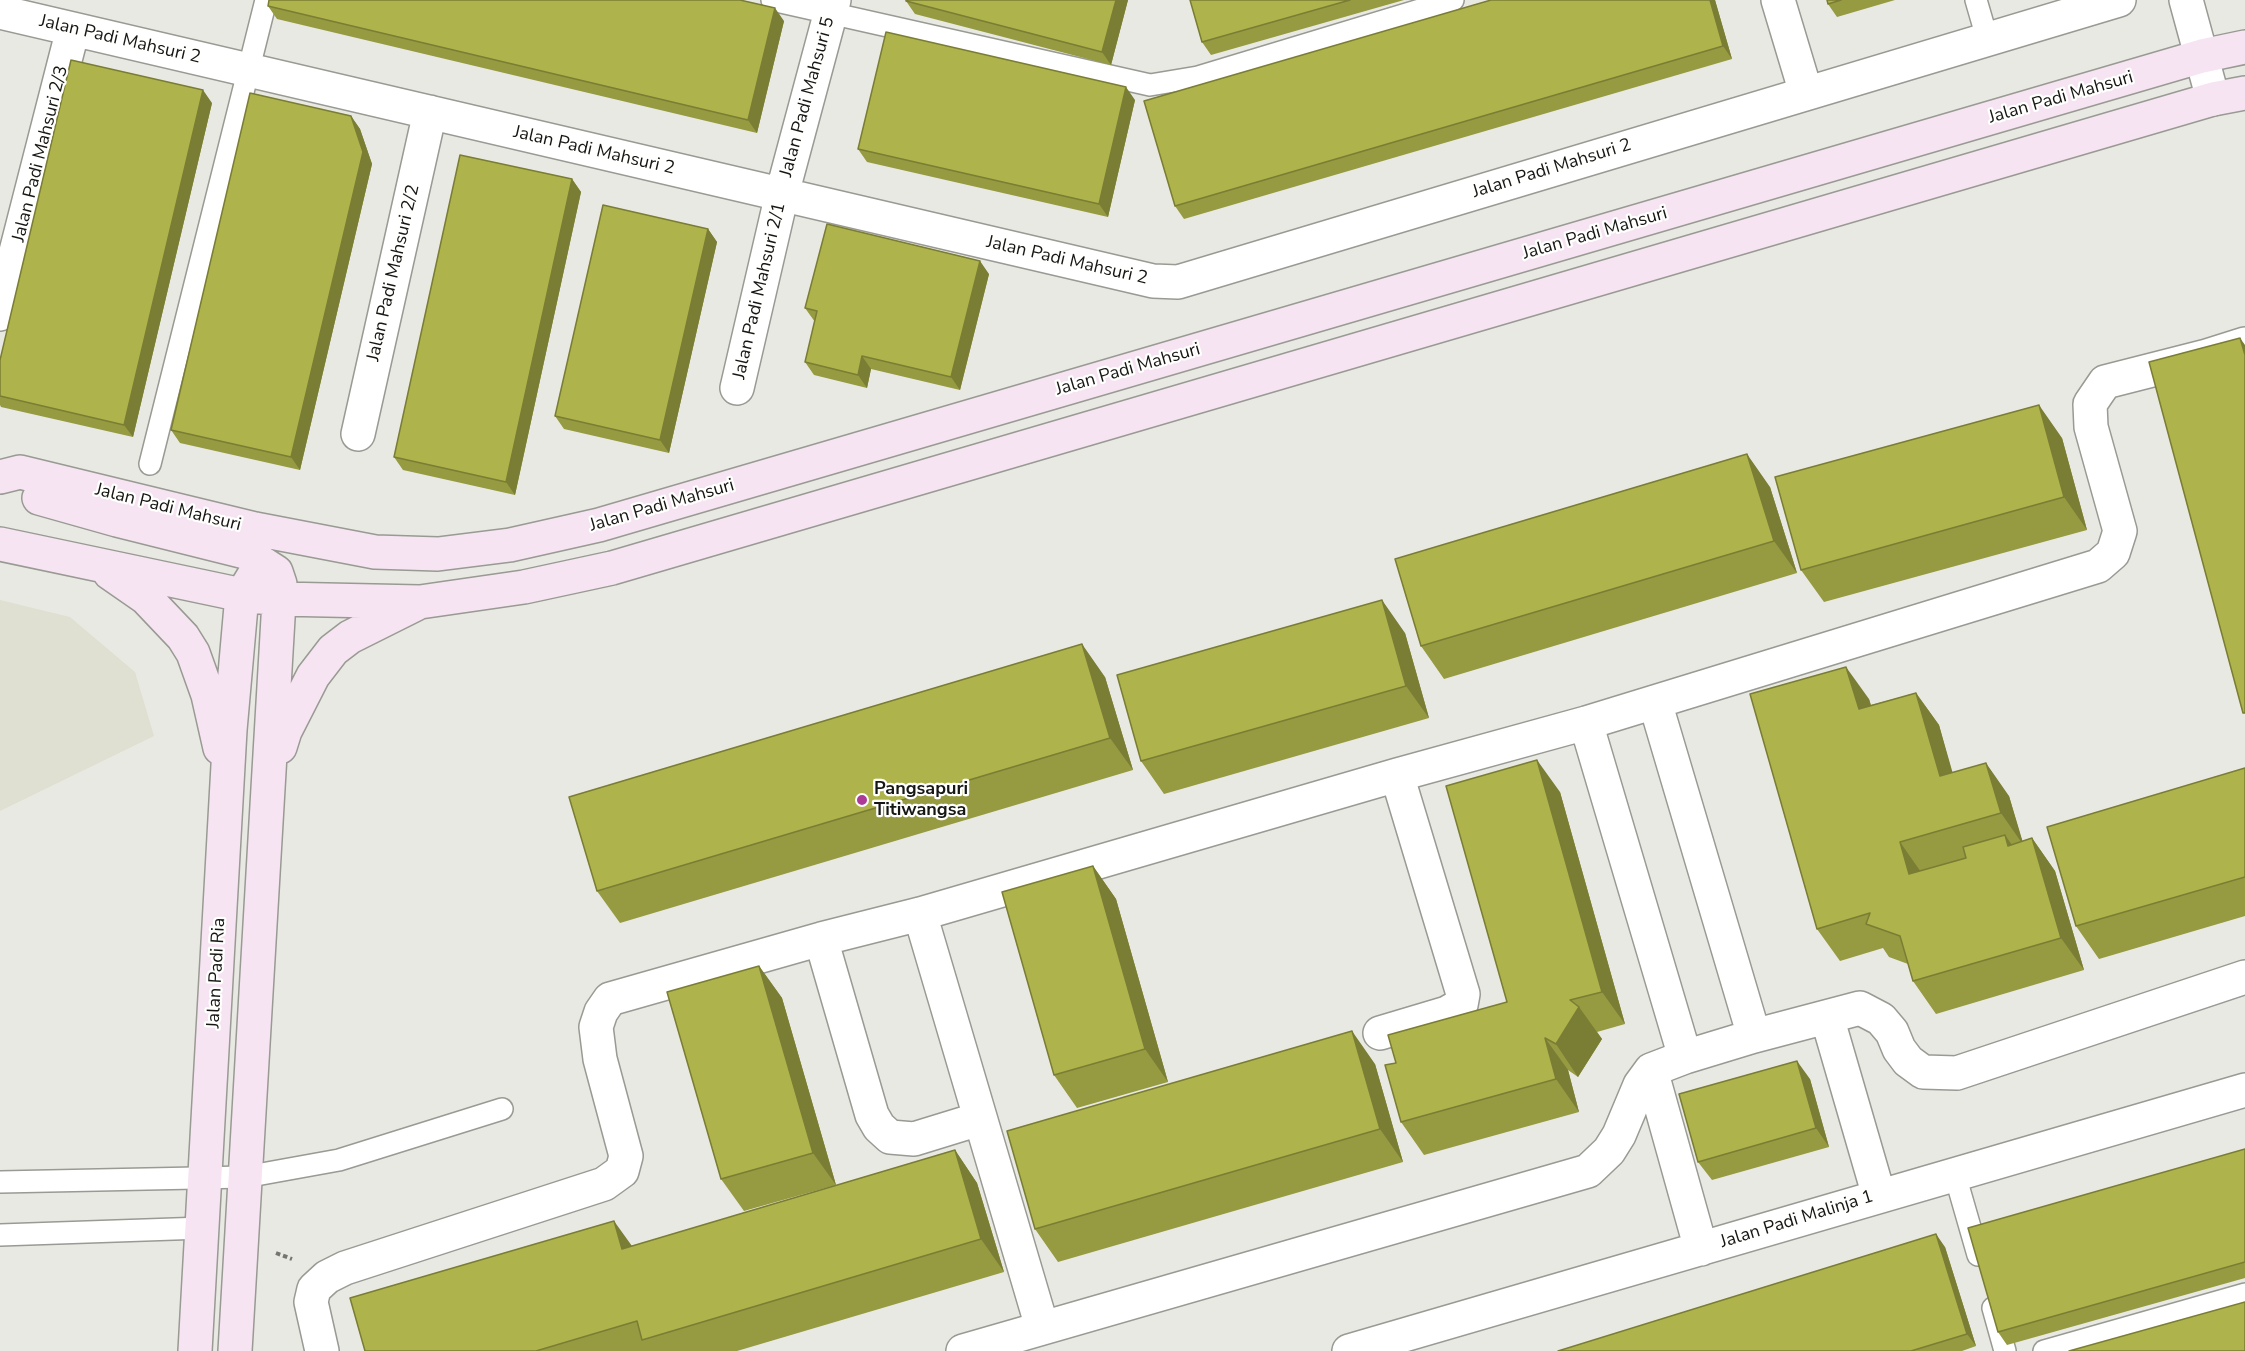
<!DOCTYPE html>
<html>
<head>
<meta charset="utf-8">
<style>
	body { margin:0 }
	canvas { display:block; background:#e8e9e2 }
</style>
</head>
<body>
<canvas width="2245" height="1351"></canvas>
<script>
const ctx = document.querySelector('canvas').getContext('2d');
ctx.lineJoin = 'round';
function fillPath(path, color) { ctx.fillStyle = color; ctx.fill(path, 'evenodd'); }
const toPath = rows => new Path2D(rows.map(r => 'M' + r).join(''));
function stroke(path, color, width, dash) { ctx.strokeStyle = color; ctx.lineWidth = width; ctx.lineCap = dash ? 'butt' : 'round'; ctx.setLineDash(dash || []); ctx.stroke(path); }
function write(font, color, halo, rows, align = 'center') {
  ctx.font = font + ' "Nunito Sans",sans-serif'; ctx.lineWidth = 4.5; ctx.setLineDash([]); ctx.textBaseline = 'middle'; ctx.strokeStyle = halo; ctx.fillStyle = color; for (const [text, x, y, turn = 0] of rows) {
    ctx.save(); ctx.translate(x, y); ctx.rotate((+turn || 0) * Math.PI / 180); ctx.textAlign = isNaN(turn) ? turn : align; if (halo) ctx.strokeText(text, 0, 0); ctx.fillText(text, 0, 0); ctx.restore();
  }
}
fillPath(toPath([
	[0,600,70,617,135,672,154,736,0,811]
]), '#dfe0d1');
const lane = toPath([
	[772,0,1150,85,1198,77,1453,0],
	[1976,0,1987,38],
	[150,464,266,0],
	[1955,1175,1978,1255],
	[0,1182,245,1177,339,1160,502,1109],
	[0,1235,203,1228],
	[1993,1308,2005,1351],
	[2044,1351,2245,1294]
]);
const street = toPath([
	[1778,0,1806,93],
	[2186,0,2213,99],
	[0,12,1153,281,1178,282,2119,0],
	[0,314,73,29],
	[737,388,782,194,834,0],
	[358,434,430,112],
	[1655,702,1754,1036],
	[1586,723,1685,1057],
	[920,914,1042,1327],
	[821,939,872,1115,879,1127,890,1137,914,1139,979,1119],
	[1827,1017,1879,1196],
	[1380,1033,1447,1013,1461,1005,1463,994,1397,775],
	[1651,1070,1701,1249],
	[322,1351,311,1302,314,1289,327,1277,345,1268,604,1184,622,1171,626,1156,600,1059,596,1027,601,1012,610,999,821,939,920,914,1397,775,1586,723,2098,566,2113,553,2120,531,2091,427,2090,404,2105,382,2207,356,2245,344],
	[963,1351,1588,1171,1609,1151,1619,1135,1640,1085,1651,1070,1685,1057,1754,1036,1860,1008,1881,1019,1892,1032,1899,1049,1908,1061,1923,1072,1957,1073,2245,977],
	[1349,1351,2245,1090]
]);
const secondary = toPath([
	[0,477,20,472,255,529,375,552,438,554,510,545,599,525,2202,56,2245,47],
	[39,498,117,520,245,552,276,572,280,584,235,1351],
	[0,544,242,595,280,599,420,602,524,587,612,568,2213,99,2245,93],
	[110,573,146,598,183,637,193,653,208,695,220,748],
	[280,747,285,731,313,676,333,650,350,637,416,604],
	[195,1351,230,730,242,595,253,577]
]);
stroke(lane, '#999a93', 24);
stroke(street, '#999a93', 36);
stroke(secondary, '#999a93', 36);
stroke(toPath([
	[276,1253,292,1259]
]), '#757672', 4, [4.5, 3]);
stroke(lane, '#fff', 21);
stroke(street, '#fff', 33);
stroke(secondary, '#f6e4f2', 33);
fillPath(toPath([
	[1128,0,1111,65,915,14,906,1],
	[1190,0,1404,0,1211,55,1202,42],
	[1715,0,1732,59,1184,219,1175,206],
	[1827,0,1895,0,1837,17,1828,4],
	[268,6,784,21,757,133,277,19],
	[1135,100,1108,217,867,162,858,149],
	[212,103,133,437,1,407,0,405,0,360],
	[351,116,360,129,372,164,300,470,180,443,171,430],
	[572,179,581,192,515,495,403,470,394,457],
	[708,229,717,242,669,453,564,429,555,416],
	[989,274,960,390,871,369,867,388,814,375,805,362,815,322,805,308],
	[2062,438,2087,530,1824,602,1801,570],
	[1770,487,1797,573,1444,679,1421,646],
	[1405,633,1429,718,1164,794,1141,761],
	[1105,677,1133,770,620,923,597,891],
	[1916,693,1939,725,1952,773,2009,796,2022,841,2032,838,2055,871,2084,970,1936,1014,1913,981,1908,964,1889,957,1883,948,1840,961,1817,929,1869,699,1871,705],
	[2245,768,2245,916,2099,959,2076,926],
	[1560,792,1625,1024,1597,1032,1602,1039,1578,1077,1568,1070,1579,1112,1424,1155,1401,1122,1507,1002],
	[1093,866,1116,899,1168,1082,1077,1108,1054,1075],
	[759,966,782,998,836,1185,744,1211,721,1179],
	[1375,1064,1403,1162,1058,1262,1035,1229],
	[1810,1079,1829,1147,1712,1180,1698,1162],
	[2245,1149,2245,1278,2007,1345,1998,1332],
	[955,1150,977,1183,1004,1272,737,1351,365,1351,632,1246],
	[1945,1247,1976,1346,1962,1351,1558,1351]
]), '#969a40');
fillPath(toPath([
	[1116,0,1128,0,1111,65,1102,52],
	[1710,0,1715,0,1732,59,1723,46],
	[775,8,784,21,757,133,748,120],
	[1126,87,1135,100,1108,217,1099,204],
	[203,90,212,103,133,437,124,425],
	[351,116,360,129,372,164,300,470,291,457],
	[572,179,581,192,515,495,506,482],
	[708,229,717,242,669,453,660,440],
	[980,261,989,274,960,390,951,377],
	[2240,338,2245,345,2245,355],
	[862,356,871,369,867,388,858,375],
	[2039,405,2062,438,2087,530,2064,497],
	[1747,454,1770,487,1797,573,1774,541],
	[1382,600,1405,633,1429,718,1406,686],
	[1082,644,1105,677,1133,770,1110,738],
	[1846,667,1869,699,1881,741,1859,709],
	[1916,693,1939,725,1963,809,1940,776],
	[1537,760,1560,792,1625,1024,1602,992],
	[1986,763,2009,796,2024,846,2001,813],
	[2005,835,2028,868,2008,846],
	[2032,838,2055,871,2084,970,2061,938],
	[1900,842,1923,875,1909,874],
	[1093,866,1116,899,1168,1082,1145,1049],
	[759,966,782,998,836,1185,813,1153],
	[1579,1007,1602,1039,1578,1077,1556,1044],
	[1352,1031,1375,1064,1403,1162,1380,1129],
	[1545,1038,1568,1070,1579,1112,1556,1079],
	[1797,1061,1810,1079,1829,1147,1816,1128],
	[955,1150,977,1183,1004,1272,981,1239],
	[614,1221,637,1253,622,1249],
	[1936,1234,1945,1247,1976,1346,1967,1334]
]), '#7a7d34');
const building = toPath([
	[269,0,740,0,775,8,748,120,268,6,269,0],
	[906,0,1116,0,1102,52,906,1,906,0],
	[1190,0,1350,0,1202,42,1190,0],
	[1491,0,1710,0,1723,46,1175,206,1144,101,1491,0],
	[1827,0,1841,0,1828,4,1827,0],
	[886,32,1126,87,1099,204,858,149,886,32],
	[71,60,203,90,124,425,0,396,0,360,71,60],
	[250,93,351,116,363,152,291,457,171,430,250,93],
	[460,155,572,179,506,482,394,457,460,155],
	[603,205,708,229,660,440,555,416,603,205],
	[827,224,980,261,951,377,862,356,858,375,805,362,817,311,805,308,827,224],
	[2240,338,2245,355,2245,713,2243,713,2149,362,2240,338],
	[2039,405,2064,497,1801,570,1775,477,2039,405],
	[1747,454,1774,541,1421,646,1395,559,1747,454],
	[1382,600,1406,686,1141,761,1117,675,1382,600],
	[1082,644,1110,738,597,891,569,797,1082,644],
	[1846,667,1859,709,1916,693,1940,776,1986,763,2001,813,1900,842,1909,874,1966,858,1963,847,2005,835,2008,846,2032,838,2061,938,1913,981,1900,936,1866,924,1870,913,1817,929,1750,694,1846,667],
	[1537,760,1602,992,1570,1000,1579,1007,1556,1044,1545,1038,1556,1079,1401,1122,1385,1065,1396,1063,1388,1035,1507,1002,1446,786,1537,760],
	[2245,768,2245,877,2076,926,2047,827,2245,768],
	[1093,866,1145,1049,1054,1075,1002,892,1093,866],
	[759,966,813,1153,721,1179,667,992,759,966],
	[1352,1031,1380,1129,1035,1229,1007,1131,1352,1031],
	[1797,1061,1816,1128,1698,1162,1679,1094,1797,1061],
	[2245,1149,2245,1262,1998,1332,1968,1228,2245,1149],
	[955,1150,981,1239,642,1340,637,1321,536,1351,365,1351,350,1298,614,1221,622,1249,955,1150],
	[1936,1234,1967,1334,1911,1351,1558,1351,1936,1234],
	[2245,1302,2245,1351,2069,1351,2245,1302]
]);
fillPath(building, '#aeb34b');
stroke(building, '#7a7d34', 1.5);
for (const [x, y, r, color] of [
	[862,800,6,"#ac3b98"]
]) { const dot = new Path2D(); dot.arc(x, y, r, 0, 2 * Math.PI); ctx.fillStyle = color; ctx.fill(dot); stroke(dot, '#fffffe', 2); }
write('18px', '#161614', '#fffffe', [
	["Jalan Padi Mahsuri 2",120,40,13],
	["Jalan Padi Mahsuri 5",808,97,-75],
	["Jalan Padi Mahsuri",2061,98,-16],
	["Jalan Padi Mahsuri 2",594,151,13],
	["Jalan Padi Mahsuri 2/3",41,154,-76],
	["Jalan Padi Mahsuri 2",1552,169,-17],
	["Jalan Padi Mahsuri",1595,234,-16],
	["Jalan Padi Mahsuri 2",1067,261,13],
	["Jalan Padi Mahsuri 2/2",394,273,-77],
	["Jalan Padi Mahsuri 2/1",760,291,-77],
	["Jalan Padi Mahsuri",1128,370,-16],
	["Jalan Padi Mahsuri",662,506,-16],
	["Jalan Padi Mahsuri",168,508,14],
	["Jalan Padi Ria",217,973,-87],
	["Jalan Padi Malinja 1",1797,1220,-17]
]);
write('bold 18px', '#161614', '#fffffe', [
	["Pangsapuri",874,790],
	["Titiwangsa",874,811]
], 'left');
</script>
</body>
</html>
